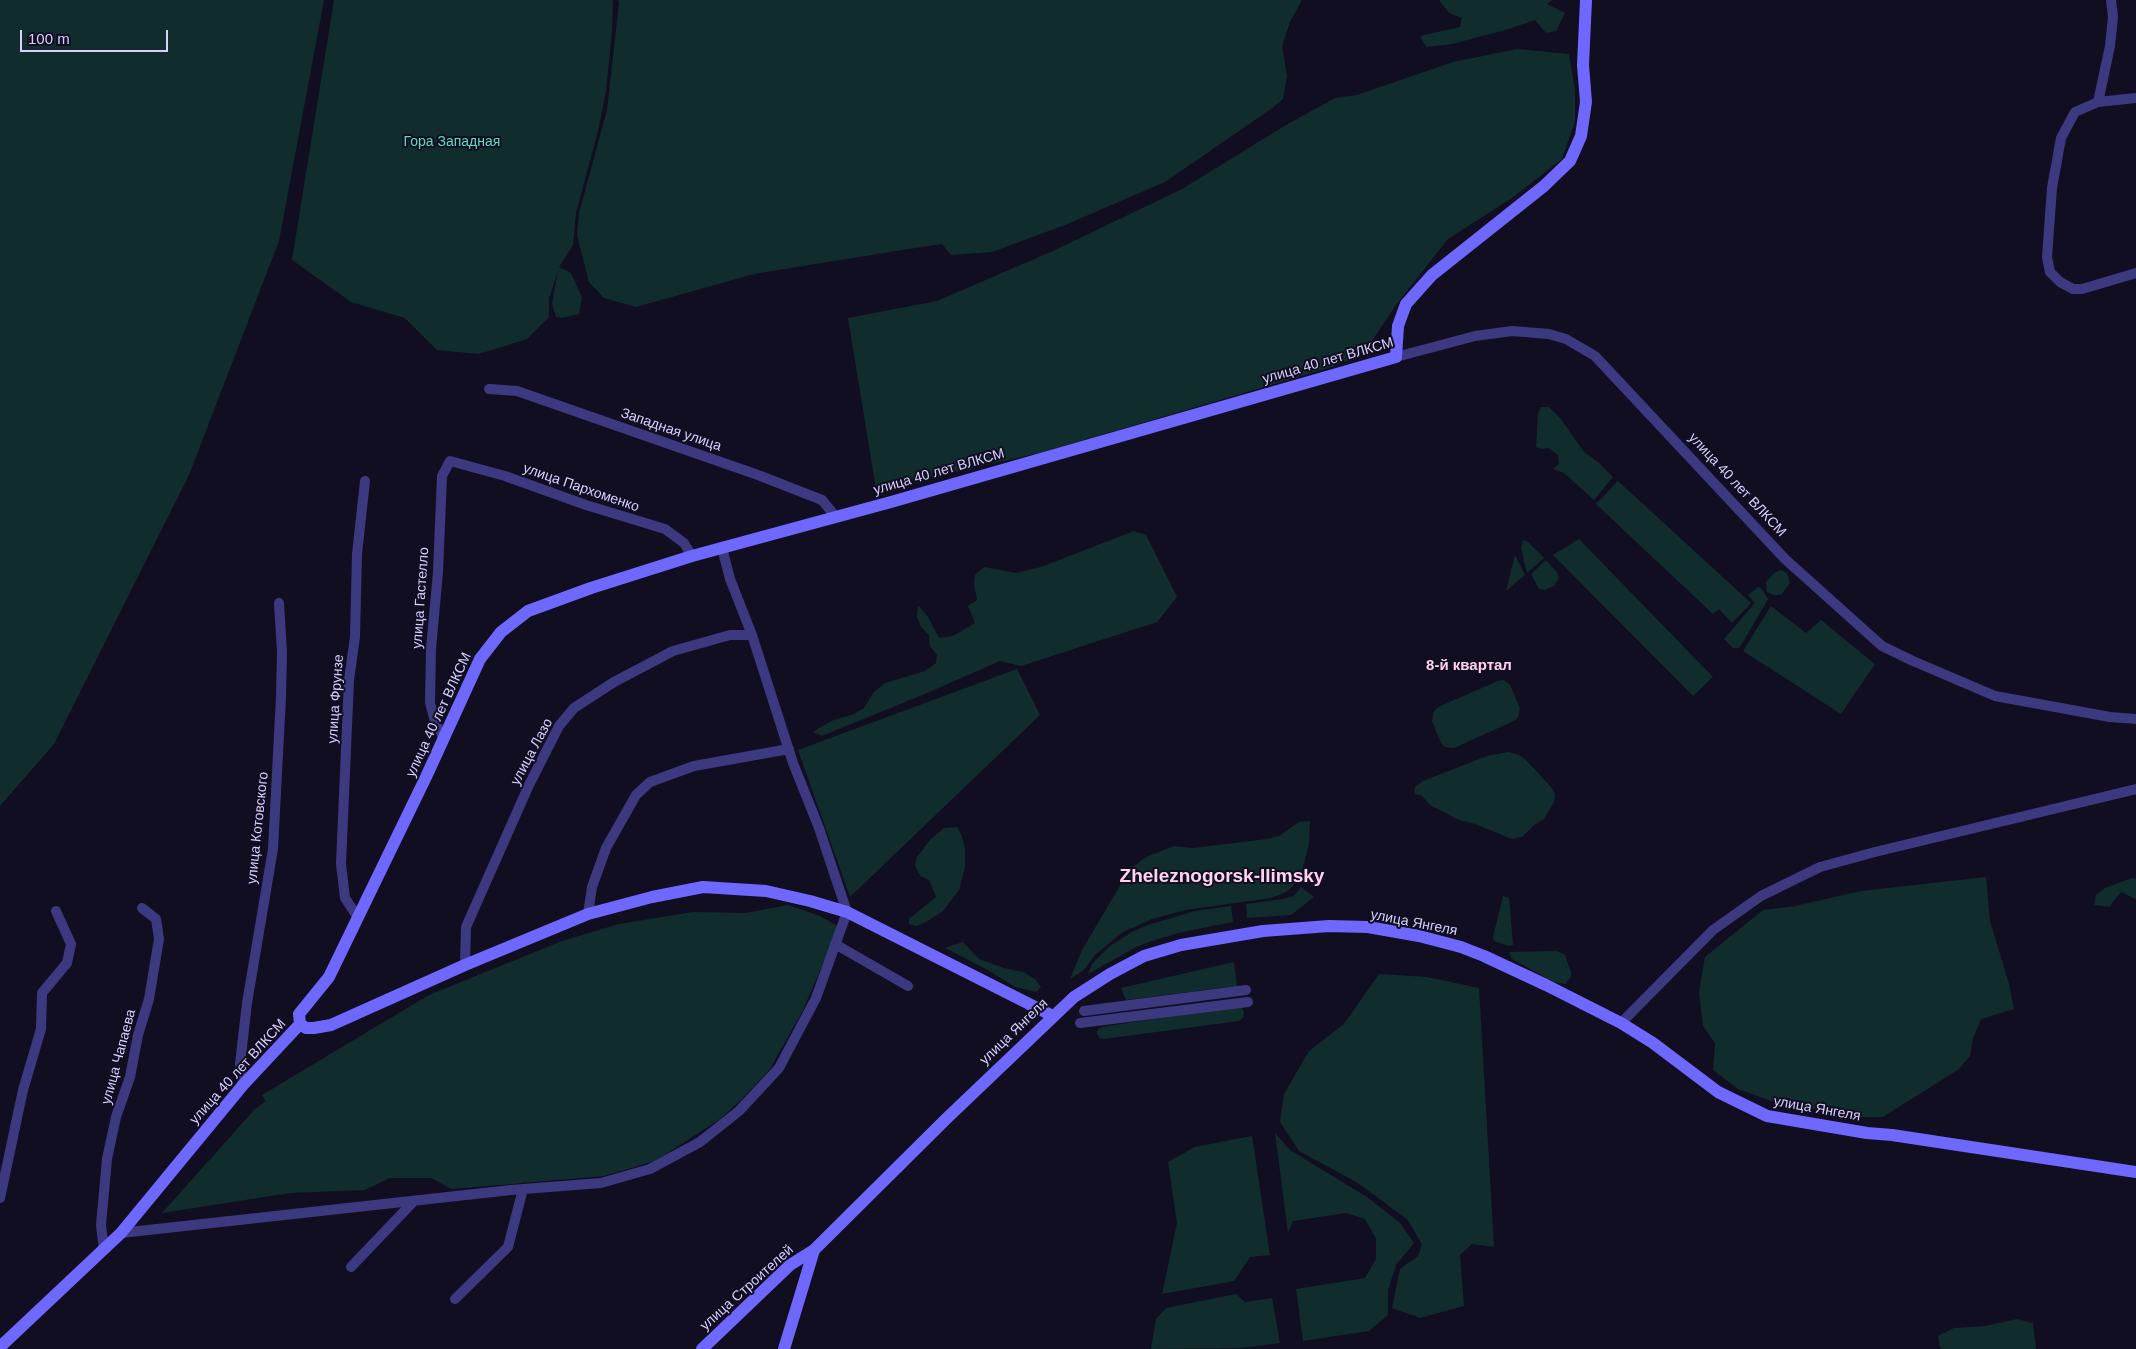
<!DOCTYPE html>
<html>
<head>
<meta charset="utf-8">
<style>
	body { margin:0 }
	#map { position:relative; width:2136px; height:1349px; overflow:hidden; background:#120e22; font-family:Arial,sans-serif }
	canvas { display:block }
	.scale { position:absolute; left:20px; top:30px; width:148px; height:22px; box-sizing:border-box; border:2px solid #d6d0ff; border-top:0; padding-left:6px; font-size:15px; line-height:18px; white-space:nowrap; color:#d6d0ff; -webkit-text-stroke:4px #120e22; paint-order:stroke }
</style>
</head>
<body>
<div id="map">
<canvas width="2136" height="1349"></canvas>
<div class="scale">100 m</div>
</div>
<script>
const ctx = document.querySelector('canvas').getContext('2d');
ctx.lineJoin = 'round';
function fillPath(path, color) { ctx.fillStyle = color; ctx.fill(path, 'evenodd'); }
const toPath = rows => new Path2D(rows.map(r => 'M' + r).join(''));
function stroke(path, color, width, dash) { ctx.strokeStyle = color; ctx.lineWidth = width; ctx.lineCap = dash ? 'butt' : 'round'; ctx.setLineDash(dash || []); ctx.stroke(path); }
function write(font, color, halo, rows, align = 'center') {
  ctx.font = font + ' Arial,sans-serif'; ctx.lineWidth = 4; ctx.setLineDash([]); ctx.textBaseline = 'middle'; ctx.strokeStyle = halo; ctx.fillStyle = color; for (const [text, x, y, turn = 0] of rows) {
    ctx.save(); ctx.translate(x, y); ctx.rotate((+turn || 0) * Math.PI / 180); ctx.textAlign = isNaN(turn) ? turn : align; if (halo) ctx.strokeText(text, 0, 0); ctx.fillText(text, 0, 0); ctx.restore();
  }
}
fillPath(toPath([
	[0,0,324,0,279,241,189,475,54,744,0,806],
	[334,0,613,0,612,32,606,91,598,131,576,213,573,245,559,267,571,273,582,298,579,314,562,318,556,317,552,304,558,271,549,298,549,317,527,339,479,354,437,350,405,318,351,302,292,260],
	[618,0,1302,0,1290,22,1282,46,1287,76,1283,99,1271,109,1165,182,1065,225,992,252,951,255,942,244,902,250,754,274,636,307,604,298,589,282,577,235,579,213,607,110,619,3],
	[1439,0,1552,0,1547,4,1565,13,1556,31,1546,33,1535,20,1505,30,1452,44,1426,47,1420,36,1460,27,1462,18,1449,13],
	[1517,49,1569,54,1575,91,1575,121,1562,159,1512,198,1448,239,1396,305,1363,354,1332,367,1040,453,876,489,848,318,937,301,1053,251,1182,189,1286,125,1335,98,1357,95,1453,62],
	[1541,407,1549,407,1561,419,1584,452,1598,462,1613,477,1594,500,1564,473,1553,469,1559,464,1558,455,1548,448,1542,449,1536,447,1538,414],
	[1618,481,1751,603,1732,623,1719,609,1713,614,1596,504],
	[1134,531,1146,535,1177,597,1157,622,1021,666,1000,661,927,693,822,736,813,732,831,721,854,714,864,708,874,692,885,683,925,671,936,663,937,655,930,646,929,635,921,627,917,617,918,605,928,617,939,638,953,636,975,623,968,606,977,600,974,583,975,575,984,567,1016,573,1041,567],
	[1579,539,1713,677,1693,696,1553,555],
	[1523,540,1528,542,1544,558,1527,573,1521,548],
	[1515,555,1525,575,1506,591],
	[1546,560,1557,572,1559,578,1554,586,1545,590,1539,589,1531,574],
	[1781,570,1787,573,1790,583,1781,595,1774,595,1767,592,1766,582,1773,574],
	[1758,587,1761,588,1768,599,1743,642,1739,648,1733,648,1724,639,1755,603,1748,595],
	[1771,606,1806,633,1821,620,1875,664,1841,714,1743,651],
	[1017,669,1040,715,850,897,798,750],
	[1504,680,1510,685,1520,708,1518,717,1516,720,1454,748,1445,747,1441,743,1432,721,1434,711,1438,707,1498,681],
	[1509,752,1519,755,1526,760,1551,787,1555,794,1554,802,1544,819,1534,825,1522,837,1512,839,1475,824,1459,820,1430,805,1421,795,1414,794,1415,787,1423,781,1487,756],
	[1310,821,1309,844,1301,874,1293,886,1286,892,1271,898,1185,910,1152,919,1123,932,1095,955,1084,970,1070,979,1082,950,1121,884,1134,866,1146,857,1174,846,1193,848,1267,839,1279,836,1299,822],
	[957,827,961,834,965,848,965,867,959,890,943,911,926,922,916,926,909,924,909,919,936,897,929,880,921,876,918,872,915,864,917,857,931,839,944,828],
	[1986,877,1990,921,2009,984,2014,1009,1981,1019,1973,1038,1970,1056,1959,1069,1883,1117,1860,1117,1771,1101,1738,1089,1713,1070,1715,1043,1703,1026,1699,992,1705,957,1763,910,1795,906,1861,891],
	[2132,878,2136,879,2136,899,2121,892,2109,907,2094,905,2096,895,2105,888],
	[1301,887,1314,897,1291,915,1247,918,1246,904,1283,899,1294,896],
	[1503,896,1509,898,1510,908,1513,945,1508,946,1494,941,1493,937],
	[788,905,820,916,839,927,802,1012,770,1069,743,1098,720,1119,655,1161,604,1176,452,1189,431,1178,390,1178,365,1190,290,1193,162,1213,255,1109,266,1101,262,1095,429,995,562,941,619,924,693,912,746,913],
	[1231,906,1233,922,1182,932,1152,941,1138,946,1088,974,1092,964,1110,946,1130,933,1148,925,1195,911],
	[963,942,979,959,1004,968,1023,972,1035,979,1041,987,1036,992,1015,987,986,969,945,948],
	[1557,951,1565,955,1571,972,1571,977,1565,984,1554,982,1512,959,1509,952],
	[1234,962,1237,986,1126,1000,1121,988],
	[1379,974,1427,977,1479,988,1494,1247,1472,1244,1460,1255,1464,1306,1420,1318,1392,1308,1400,1269,1418,1256,1422,1245,1408,1220,1358,1183,1299,1151,1280,1122,1284,1094,1309,1051,1344,1024],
	[1238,1006,1242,1008,1244,1012,1243,1018,1239,1021,1104,1039,1100,1038,1097,1034,1098,1029,1102,1027],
	[1275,1133,1290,1150,1367,1197,1399,1222,1414,1243,1396,1265,1388,1290,1388,1315,1369,1331,1303,1341,1296,1289,1365,1278,1376,1259,1376,1238,1365,1219,1346,1213,1293,1221,1288,1233],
	[1252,1136,1270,1255,1250,1257,1234,1281,1162,1294,1177,1223,1168,1162,1195,1147],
	[1236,1294,1245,1302,1272,1298,1280,1343,1241,1348,1151,1349,1156,1319,1166,1308],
	[2017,1319,2033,1323,2036,1349,1941,1349,1939,1343,1938,1336,1954,1328,1985,1326]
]), '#112c2c');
stroke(toPath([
	[2136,98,2098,102,2075,112,2061,138,2052,188,2047,257,2050,272,2060,282,2073,289,2082,289,2136,273],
	[2098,102,2110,46,2113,17,2111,0],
	[1396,357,1475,336,1512,331,1549,334,1566,339,1595,356,1785,559,1882,646,1913,661,1995,696,2110,717,2136,719],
	[489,389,517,391,758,475,822,500,835,516],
	[443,736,436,725,430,703,431,649,438,572,442,476,450,461,505,476,586,505,665,529,684,543,692,556],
	[588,914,592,887,606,848,636,795,650,782,694,766,789,749],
	[357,916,345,898,341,864,349,680,355,637,357,554,365,481],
	[835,944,908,986],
	[465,965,466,927,529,785,559,726,574,708,614,682,673,651,730,635,752,635],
	[1084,1011,1246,990],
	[1080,1023,1248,1002],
	[1621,1023,1713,930,1761,896,1820,867,1875,852,2136,789],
	[243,1085,240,1064,247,1003,273,849,281,697,282,652,279,603],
	[0,1198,23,1090,41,1029,42,993,67,963,71,944,56,911],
	[121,1233,511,1190,601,1183,650,1169,700,1142,739,1111,779,1068,816,998,847,912,819,828,793,763,752,635,730,579,722,548],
	[104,1250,101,1225,107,1159,116,1117,130,1077,138,1035,149,999,159,939,156,919,142,908],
	[351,1267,414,1201],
	[455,1299,508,1247,523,1189]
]), '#3d3981', 10);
stroke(toPath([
	[300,1024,306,1028,314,1028,331,1025,465,965,588,914,652,897,703,887,766,891,810,901,847,912,1053,1016],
	[0,1347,121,1233,243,1085,300,1024,299,1014,329,977,426,777,480,659,501,632,528,611,591,588,692,556,891,502,1396,357,1398,326,1406,304,1432,275,1544,186,1570,161,1581,136,1586,102,1583,65,1586,0],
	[702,1349,790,1265,814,1250,946,1119,1074,997,1110,974,1144,956,1181,945,1263,931,1329,926,1368,927,1419,936,1461,947,1484,956,1546,985,1621,1023,1653,1043,1718,1092,1767,1116,1867,1133,1892,1135,2136,1172],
	[784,1349,814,1250]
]), '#6e68fe', 12);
write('14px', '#5cdec0', '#120e22', [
	["Гора Западная",452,142]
]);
write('14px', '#d6d0ff', '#120e22', [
	["улица 40 лет ВЛКСМ",1328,361,-16],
	["Западная улица",671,430,19],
	["улица 40 лет ВЛКСМ",939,472,-16],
	["улица 40 лет ВЛКСМ",1737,485,47],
	["улица Пархоменко",581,488,19],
	["улица Гастелло",421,598,-86],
	["улица Фрунзе",336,699,-86],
	["улица 40 лет ВЛКСМ",439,715,-65],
	["улица Лазо",532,752,-62],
	["улица Котовского",258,828,-84],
	["улица Янгеля",1414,923,11],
	["улица Янгеля",1014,1032,-44],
	["улица Чапаева",119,1057,-75],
	["улица 40 лет ВЛКСМ",238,1072,-48],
	["улица Янгеля",1817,1109,10],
	["улица Строителей",747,1288,-42]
]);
write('bold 15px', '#ffd2ee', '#120e22', [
	["8-й квартал",1469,666]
]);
write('bold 19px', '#ffd2ee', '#120e22', [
	["Zheleznogorsk-Ilimsky",1222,877]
]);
</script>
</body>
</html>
